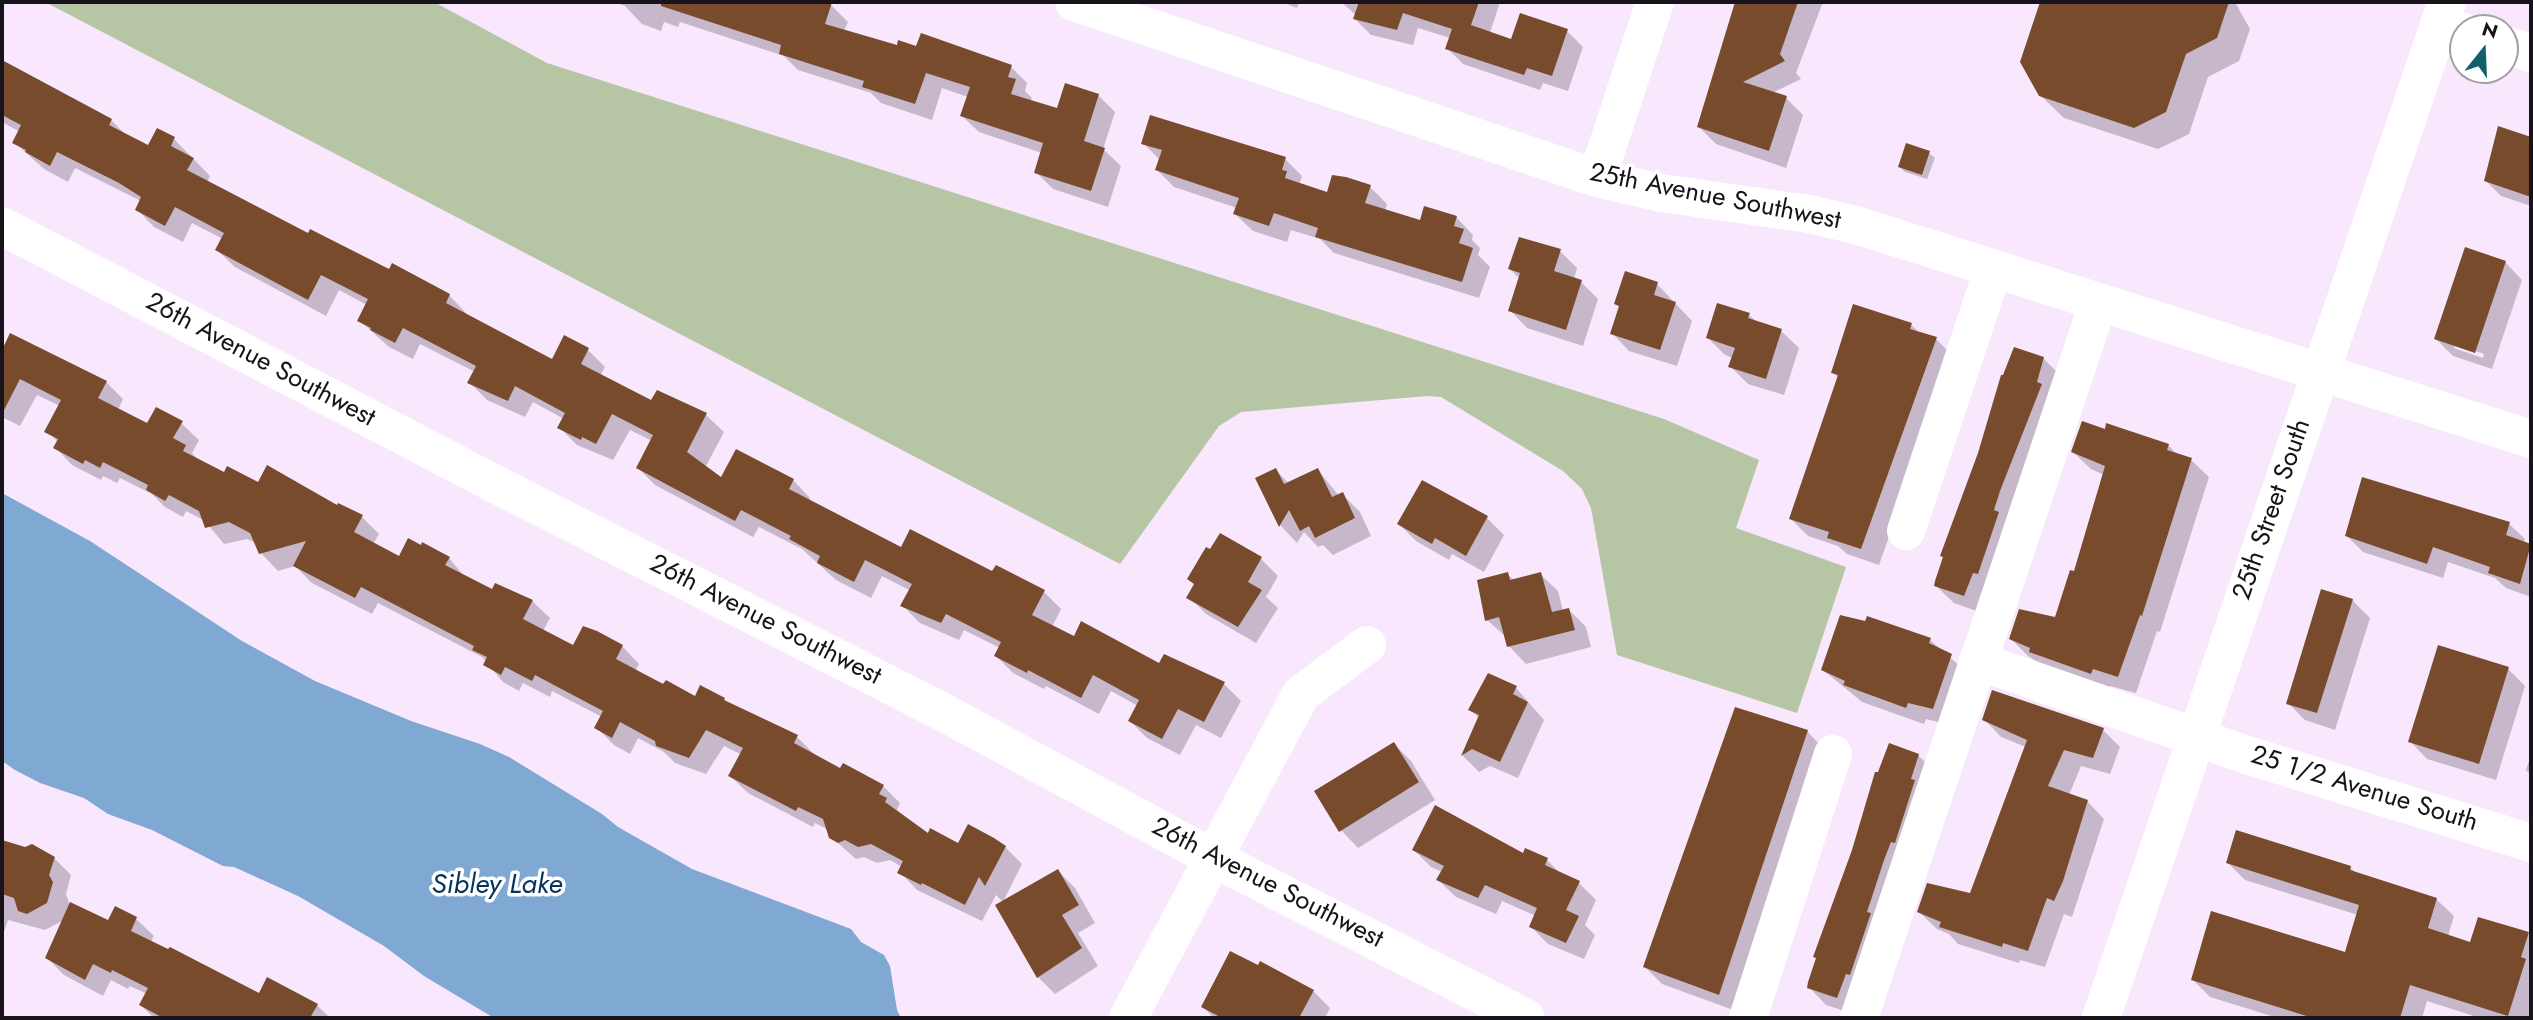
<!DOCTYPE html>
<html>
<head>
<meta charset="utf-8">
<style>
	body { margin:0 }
	#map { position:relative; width:2533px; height:1020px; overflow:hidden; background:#f8e7fd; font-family:Jost,sans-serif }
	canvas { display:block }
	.frame { position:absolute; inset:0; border:4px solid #18121a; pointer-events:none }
	.north { position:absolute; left:2449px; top:14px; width:70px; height:70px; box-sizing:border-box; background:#fff; border:2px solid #a3a0a3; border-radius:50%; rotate:18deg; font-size:19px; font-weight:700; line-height:28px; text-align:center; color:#18121a }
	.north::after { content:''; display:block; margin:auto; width:24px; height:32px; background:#12616a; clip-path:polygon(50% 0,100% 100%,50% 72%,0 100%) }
</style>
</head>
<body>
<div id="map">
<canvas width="2533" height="1020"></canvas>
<div class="frame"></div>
<div class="north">N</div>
</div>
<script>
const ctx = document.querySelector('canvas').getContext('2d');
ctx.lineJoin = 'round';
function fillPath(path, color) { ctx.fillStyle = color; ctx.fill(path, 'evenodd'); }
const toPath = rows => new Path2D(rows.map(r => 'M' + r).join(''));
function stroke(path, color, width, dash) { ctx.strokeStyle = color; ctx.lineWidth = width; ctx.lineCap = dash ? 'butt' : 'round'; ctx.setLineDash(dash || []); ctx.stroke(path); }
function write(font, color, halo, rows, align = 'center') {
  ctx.font = font + ' Jost,sans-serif'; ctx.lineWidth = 7; ctx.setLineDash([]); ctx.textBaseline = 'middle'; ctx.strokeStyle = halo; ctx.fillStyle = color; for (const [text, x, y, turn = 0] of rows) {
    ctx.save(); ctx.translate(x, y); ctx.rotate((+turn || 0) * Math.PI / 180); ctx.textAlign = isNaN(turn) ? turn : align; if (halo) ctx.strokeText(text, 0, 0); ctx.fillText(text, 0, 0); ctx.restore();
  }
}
fillPath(toPath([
	[45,2,434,2,547,63,1664,419,1759,460,1736,528,1846,567,1797,713,1617,655,1591,508,1582,489,1563,471,1441,397,1427,396,1241,412,1219,426,1120,564]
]), '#b6c5a3');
fillPath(toPath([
	[2,493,90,541,242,641,315,681,411,721,480,744,509,757,602,814,618,827,692,869,851,929,861,942,884,955,890,966,897,1010,901,1018,494,1018,424,976,384,946,298,896,234,867,223,866,152,830,108,814,84,798,40,783,15,770,2,761]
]), '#7fa8d2');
fillPath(toPath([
	[614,2,761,2,788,11,791,2,818,2,831,5,848,22,844,31,898,47,1011,67,1027,83,1025,91,1032,98,1030,102,1058,111,1098,95,1115,112,1103,149,1121,166,1108,207,1053,189,1036,172,1042,153,979,132,962,116,968,97,942,88,932,120,881,103,871,93,798,70,784,56,680,22,678,27,664,22,661,31,642,24,625,6],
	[1281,2,1299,2,1297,8],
	[1341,2,1500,2,1490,33,1512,41,1567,31,1583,47,1568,91,1543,83,1540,90,1463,64,1447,48,1450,38,1418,28,1413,45,1371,35,1355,19,1356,15],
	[1736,2,1823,2,1796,73,1801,79,1772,93,1786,98,1803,115,1786,168,1716,144,1699,127],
	[2042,2,2235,2,2250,29,2239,61,2208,77,2189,134,2158,149,2064,118,2040,95,2022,61],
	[2,62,111,120,127,136,149,147,158,130,174,139,210,176,207,182,309,235,449,295,466,313,465,315,553,361,588,350,605,367,600,376,652,403,657,392,706,415,724,432,705,468,722,480,793,480,810,498,809,501,901,549,993,574,1044,592,1061,609,1052,627,1074,638,1224,684,1241,701,1221,738,1196,725,1180,755,1147,738,1130,721,1138,706,1111,691,1099,714,1046,686,1044,689,1013,673,996,656,1000,648,964,630,959,640,920,623,903,606,911,591,882,576,871,598,836,580,802,549,759,527,753,537,655,485,638,468,652,441,630,430,613,460,577,445,559,427,564,419,533,402,525,417,487,400,469,382,475,372,420,344,413,359,389,347,359,320,367,305,339,290,326,316,235,267,217,250,223,239,192,223,183,242,154,227,137,209,141,201,75,168,68,182,44,169,14,142,20,132,2,122],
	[2499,129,2531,139,2531,206,2501,196,2486,181],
	[1143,143,1285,159,1302,176,1299,185,1328,194,1370,187,1387,204,1385,211,1421,223,1456,217,1473,235,1472,240,1480,248,1478,255,1490,267,1479,298,1334,253,1320,239,1291,230,1287,242,1253,231,1235,214,1237,208,1174,187,1157,170,1160,160],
	[1929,153,1935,158,1927,179,1905,172,1900,167],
	[1560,251,1577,268,1574,279,1581,282,1598,299,1583,346,1527,328,1510,310,1520,279,1510,269],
	[2505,262,2522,280,2492,369,2453,356,2436,339],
	[2454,344,2484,354,2483,358,2454,348],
	[1626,274,1657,284,1692,321,1677,366,1629,351,1612,333,1620,308,1616,304],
	[1749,315,1758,323,1781,331,1799,348,1784,395,1748,384,1730,366,1733,358,1725,355,1708,338],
	[1911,325,1920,333,1936,339,1953,356,1879,565,1847,554,1838,546,1808,536,1791,519,1839,379,1833,372],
	[11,335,106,382,123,399,118,410,148,426,181,423,199,440,192,453,201,463,224,474,362,517,379,534,373,544,400,558,449,558,465,577,493,592,532,601,550,618,543,631,574,648,622,646,639,664,635,671,696,698,724,699,730,705,797,737,814,754,841,770,883,786,900,803,897,810,929,836,959,845,1005,847,1022,864,1003,902,996,895,982,921,917,890,900,872,902,867,890,860,877,863,864,857,856,859,831,837,827,829,815,823,813,827,748,793,730,776,742,755,724,746,706,774,675,763,664,752,638,738,630,754,614,745,597,728,602,717,552,691,550,697,523,683,519,691,503,682,482,657,378,603,372,614,312,583,295,566,278,571,261,553,256,543,247,539,224,544,205,521,186,511,183,517,165,507,152,494,120,478,117,483,103,476,101,480,72,465,55,447,58,442,47,431,60,406,37,395,20,426,2,417,2,354],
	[2043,358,2061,376,1982,613,1954,603,1936,586],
	[2168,445,2178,455,2191,460,2209,477,2160,632,2157,631,2136,693,2110,686,2108,690,2048,669,2028,656,2011,639,2056,619,2075,573,2104,475,2091,469,2073,452],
	[1276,470,1289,484,1318,470,1339,496,1342,494,1360,512,1371,536,1333,555,1323,545,1318,547,1304,532,1297,543,1281,526,1257,479],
	[1487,518,1504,535,1484,572,1452,554,1449,560,1416,541,1399,524],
	[2509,524,2525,539,2523,543,2531,546,2531,597,2506,588,2495,578,2448,562,2443,578,2363,552,2347,536],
	[1261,559,1278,576,1266,597,1278,608,1256,643,1206,614,1189,597,1195,585,1189,579],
	[1507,574,1515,581,1540,574,1558,591,1563,611,1568,609,1586,627,1591,647,1526,664,1509,646,1506,637,1487,620],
	[2352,600,2370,618,2335,730,2305,720,2288,703],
	[1930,640,1968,673,1950,725,1926,719,1924,724,1862,702,1823,670],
	[2508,669,2525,686,2496,780,2427,759,2410,741],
	[1516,688,1544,720,1518,778,1490,766,1479,772,1463,756,1480,719,1470,709],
	[1984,719,2103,730,2120,747,2110,774,2081,766,2069,795,2087,801,2104,819,2072,917,2064,914,2045,967,2020,960,2019,963,1958,944,1949,934,1937,929,1919,912,1971,895,2026,747,2001,737],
	[1807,731,1824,749,1736,1011,1662,984,1645,967],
	[1394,744,1411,761,1435,800,1358,848,1341,830],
	[1918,755,1935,772,1854,1014,1826,1005,1809,987],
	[2531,755,2531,775,2526,770],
	[2,842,54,858,71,875,66,894,69,903,109,922,115,909,136,919,154,936,150,943,259,996,317,1005,330,1018,154,1018,141,1005,147,994,130,986,128,989,111,980,103,996,64,975,47,958,64,920,45,930,8,920,2,938],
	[1414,850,1547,860,1562,875,1579,883,1596,900,1585,925,1595,935,1584,959,1548,944,1531,927,1536,916,1502,901,1496,914,1456,897,1438,880,1442,872,1431,867],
	[2228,863,2350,867,2357,874,2436,899,2454,916,2448,936,2471,944,2479,919,2531,935,2531,1018,2480,1018,2427,1001,2422,1018,2278,1018,2210,997,2193,980,2346,954,2358,915,2245,880],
	[1058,871,1075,888,1095,923,1078,933,1098,966,1055,994,1038,977],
	[1258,967,1313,991,1330,1008,1325,1018,1214,1018,1203,1007]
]), '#0003');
fillPath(toPath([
	[661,2,832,2,825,24,897,45,898,40,916,46,921,33,1012,65,1008,77,1016,79,1011,94,1057,108,1065,83,1099,94,1084,141,1105,148,1091,191,1034,173,1043,143,960,116,970,87,926,73,915,104,862,87,864,81,779,54,781,45,661,6],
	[1359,2,1479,2,1471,25,1511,39,1520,13,1568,29,1552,76,1527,68,1524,75,1445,49,1452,29,1403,13,1397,30,1353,19],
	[1735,2,1798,2,1780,54,1785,61,1743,82,1787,96,1769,151,1697,127],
	[2040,2,2229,2,2217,38,2186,54,2166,112,2134,128,2039,96,2020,62],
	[2,60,112,119,109,125,148,145,157,128,175,137,171,146,194,158,187,170,308,233,310,229,389,269,392,263,450,294,446,303,552,359,564,335,589,348,581,364,651,400,657,390,707,413,687,452,721,477,736,449,794,479,789,489,901,547,910,529,992,571,996,565,1045,590,1032,615,1074,636,1081,621,1159,663,1164,654,1225,682,1204,722,1178,709,1162,739,1128,721,1139,700,1093,675,1081,698,1028,670,1027,673,994,656,1001,642,946,614,941,623,900,606,912,584,865,560,854,582,817,563,820,556,789,539,791,536,741,510,735,521,636,468,653,435,612,414,596,444,582,437,581,440,557,428,565,413,515,386,508,401,467,383,476,366,403,328,395,343,370,330,371,328,357,321,368,299,321,275,308,300,215,250,224,233,175,207,165,226,135,210,141,197,119,183,57,152,50,166,25,152,26,150,12,143,21,125,2,115],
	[1150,115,1286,157,1282,170,1287,171,1285,178,1327,192,1332,175,1346,177,1371,185,1365,203,1420,220,1424,206,1457,216,1454,226,1464,229,1459,243,1473,248,1462,282,1315,237,1318,228,1274,213,1269,226,1233,214,1239,198,1155,170,1162,150,1141,144],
	[2498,126,2531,137,2531,197,2484,181],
	[1906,143,1930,151,1922,175,1898,167],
	[1519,237,1561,249,1554,271,1582,280,1566,330,1508,311,1520,273,1508,269],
	[2465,247,2506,261,2475,353,2434,339],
	[1625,271,1658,282,1654,295,1676,302,1660,350,1610,334,1619,306,1614,304],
	[1717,303,1750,313,1748,318,1782,329,1766,379,1728,367,1735,348,1706,338],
	[1853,304,1912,323,1910,329,1937,337,1861,549,1827,538,1829,532,1789,519,1838,375,1831,373],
	[10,333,107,381,98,398,147,423,156,407,183,421,173,438,186,445,183,451,224,472,227,466,258,482,267,465,337,505,338,503,363,515,354,532,399,556,408,538,421,545,422,542,450,557,445,565,492,589,495,583,533,600,523,619,573,645,583,626,597,631,623,645,616,659,663,684,666,680,695,696,700,685,725,698,724,700,798,735,794,743,840,768,843,763,884,785,879,794,887,798,885,802,928,833,930,828,958,843,968,824,994,838,1006,846,985,886,979,877,965,905,922,883,921,885,897,873,903,861,871,844,858,847,845,840,838,843,829,838,823,819,798,807,796,811,728,776,743,748,706,730,689,758,656,746,655,741,620,722,612,738,594,728,603,711,535,675,532,681,505,667,501,675,483,665,487,657,472,650,474,646,361,587,355,598,293,566,306,541,259,554,250,533,229,522,205,528,199,511,169,495,165,501,146,490,148,485,103,462,100,468,85,460,83,464,53,448,58,439,44,432,61,400,20,379,2,414,2,350],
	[2014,347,2044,357,2037,382,2042,384,2000,491,1994,510,1999,512,1978,574,1973,573,1964,596,1934,586,1935,581,1943,557,1940,556,1978,453,2001,375,2003,375],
	[2082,421,2105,429,2106,423,2169,444,2167,450,2192,458,2142,616,2140,615,2118,677,2093,669,2091,674,2029,652,2030,648,2009,639,2019,609,2055,617,2070,570,2074,571,2105,466,2071,452],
	[1276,468,1284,484,1318,468,1332,497,1343,492,1355,518,1315,538,1309,526,1300,531,1289,510,1279,527,1255,478],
	[2362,477,2510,522,2506,535,2531,544,2520,584,2488,573,2490,567,2433,547,2427,564,2345,536],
	[1422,480,1488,516,1466,556,1435,538,1432,544,1397,524],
	[1220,533,1262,557,1248,582,1262,590,1238,627,1186,598,1194,584,1187,579,1206,547,1210,549],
	[1508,572,1510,580,1541,572,1552,612,1569,608,1575,630,1507,647,1499,617,1485,621,1477,580],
	[2321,589,2353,599,2317,713,2286,704],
	[1840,615,1865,621,1867,616,1931,638,1929,643,1952,654,1933,709,1908,703,1906,708,1843,685,1845,681,1821,670],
	[2438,645,2509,667,2479,764,2408,742],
	[1488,673,1517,686,1513,694,1528,702,1500,762,1472,749,1461,756,1479,715,1468,710],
	[1992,690,2104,728,2093,758,2064,750,2048,786,2088,800,2063,881,2054,901,2047,898,2028,951,2003,943,2002,947,1939,927,1941,922,1917,912,1927,883,1970,893,2027,740,1982,720],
	[1735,707,1808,730,1719,995,1643,967],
	[1394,742,1419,782,1339,832,1314,791],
	[1889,743,1919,754,1911,779,1915,780,1895,843,1891,842,1884,860,1867,912,1871,913,1850,975,1846,974,1837,998,1807,988,1808,982,1816,958,1813,957,1852,850,1875,772,1878,772],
	[1435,805,1523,853,1525,848,1548,858,1545,865,1580,881,1566,910,1579,916,1566,943,1529,927,1537,908,1485,885,1478,898,1436,880,1444,866,1412,850],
	[2236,830,2351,866,2350,870,2437,898,2428,928,2470,942,2478,917,2529,932,2521,957,2526,959,2508,1016,2410,985,2400,1018,2313,1018,2191,980,2211,911,2345,952,2359,905,2226,863],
	[2,840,25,847,32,844,55,857,49,875,53,882,47,903,27,914,18,911,14,898,2,894],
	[1058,869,1079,905,1062,915,1082,948,1037,978,995,905],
	[70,902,108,920,115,906,137,917,131,931,168,949,170,947,259,993,267,977,318,1004,310,1018,163,1018,139,1005,148,988,112,970,111,973,93,964,85,980,45,958],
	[1230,951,1258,965,1260,961,1314,990,1299,1018,1222,1018,1201,1007]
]), '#774b2b');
stroke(toPath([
	[1074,2,1597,178,1661,193,1809,214,1856,225,2531,439],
	[2439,25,2463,32],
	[2505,45,2531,53],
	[1597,178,1655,2],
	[2,226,497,485,941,711,1215,859,1526,1018],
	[1906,531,1993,270],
	[1978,661,2247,755,2531,843],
	[1128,1018,1301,694,1367,645],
	[1748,1018,1833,754],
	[1859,1018,2098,304]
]), '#fff', 38);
stroke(toPath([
	[2101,1018,2447,2]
]), '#fff', 38);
write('26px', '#18121a', '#fff', [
	["25th Avenue Southwest",1715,198,11],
	["26th Avenue Southwest",260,361,28],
	["25th Street South",2273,510,-71],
	["26th Avenue Southwest",765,621,27],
	["25 1/2 Avenue South",2364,790,17],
	["26th Avenue Southwest",1267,884,27]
]);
write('italic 28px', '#05345b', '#fff', [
	["Sibley Lake",497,886]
]);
</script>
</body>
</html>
